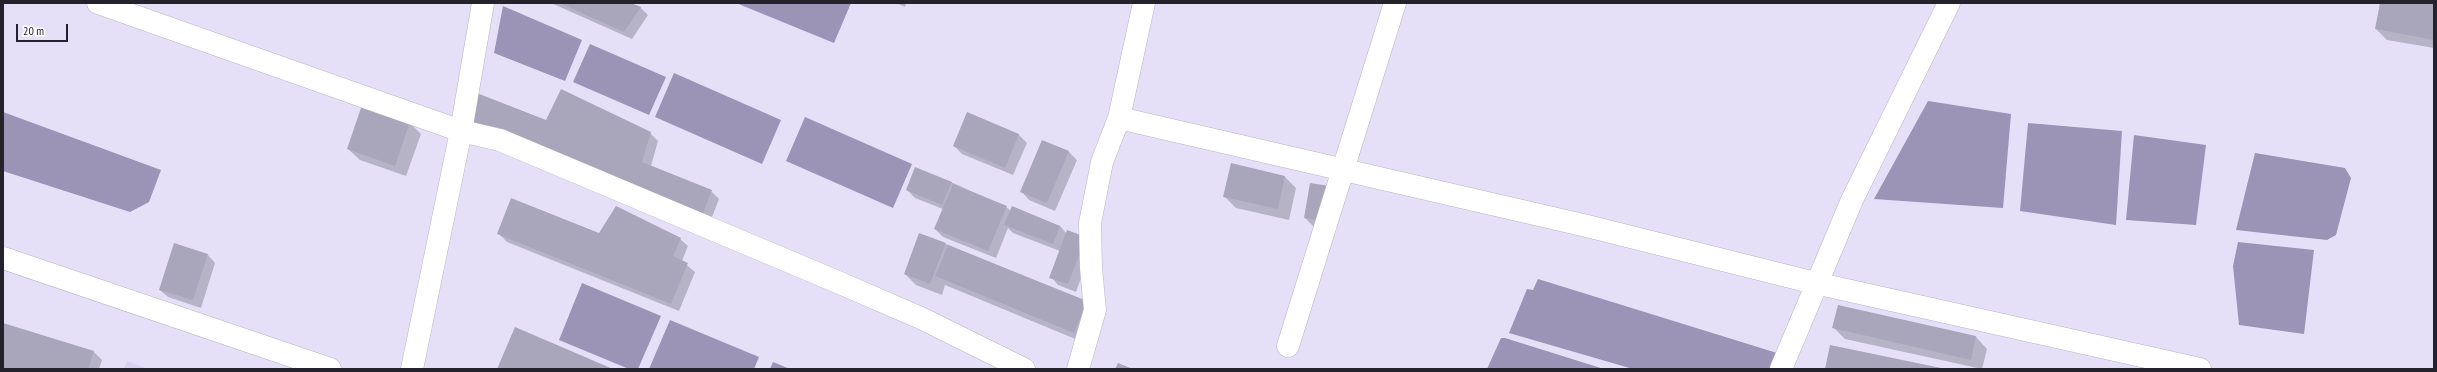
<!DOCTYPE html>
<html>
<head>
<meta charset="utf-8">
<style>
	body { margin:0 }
	#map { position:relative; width:2437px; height:372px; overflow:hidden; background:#e5e0f8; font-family:"PT Sans Narrow",sans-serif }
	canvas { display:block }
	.frame { position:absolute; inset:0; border:4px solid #24222b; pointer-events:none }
	.scale { position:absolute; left:16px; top:24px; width:52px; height:18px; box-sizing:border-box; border:2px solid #24222b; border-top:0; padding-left:5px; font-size:12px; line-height:14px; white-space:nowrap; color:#24222b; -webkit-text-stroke:3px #fff; paint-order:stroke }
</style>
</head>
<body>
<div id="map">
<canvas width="2437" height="372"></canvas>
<div class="frame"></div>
<div class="scale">20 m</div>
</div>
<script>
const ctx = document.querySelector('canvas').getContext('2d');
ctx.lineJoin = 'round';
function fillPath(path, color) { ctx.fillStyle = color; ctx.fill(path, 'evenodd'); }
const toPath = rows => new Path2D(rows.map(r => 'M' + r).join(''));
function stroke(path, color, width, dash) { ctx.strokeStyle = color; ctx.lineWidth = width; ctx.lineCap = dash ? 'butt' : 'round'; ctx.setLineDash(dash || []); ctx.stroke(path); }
fillPath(toPath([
	[127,361,148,369,124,369]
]), '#d9d3f2');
fillPath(toPath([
	[736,3,851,3,834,43],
	[503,6,582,40,565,81,494,53],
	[590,44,666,77,649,115,573,82],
	[674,73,781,120,762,164,655,117],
	[1928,101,2011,114,2003,208,1874,199],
	[3,112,161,170,149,202,130,212,3,171],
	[805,117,912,164,893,208,786,161],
	[2028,123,2122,131,2116,225,2020,211],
	[2134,135,2206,145,2196,225,2126,220],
	[2255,153,2345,168,2351,178,2336,235,2327,240,2236,230],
	[2238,242,2314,250,2304,334,2239,325,2233,266],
	[1538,279,1777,353,1778,369,1633,369,1509,333,1527,289,1533,290],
	[582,283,661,316,638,369,629,369,559,340],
	[670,320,759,357,754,369,649,369],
	[1501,338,1505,338,1604,369,1487,369],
	[773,362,790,369,770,369]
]), '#9b94b6');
fillPath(toPath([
	[551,3,628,3,641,8,648,15,632,39],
	[896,3,906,3,905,7],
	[2381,3,2434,3,2434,48,2387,40,2376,29],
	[968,113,1019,135,1027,143,1013,175,962,154,954,146],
	[547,121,650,133,658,141,651,166,711,191,719,199,709,225],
	[410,123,421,134,406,176,360,160,348,149],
	[1043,141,1069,152,1077,160,1055,211,1029,200,1022,192],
	[1232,164,1285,177,1296,188,1289,220,1236,208,1224,196],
	[951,182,1006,207,1011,211,1060,226,1067,234,1093,245,1076,292,1058,285,1051,277,1060,251,1013,233,1008,228,996,258,943,237,935,229,943,209,915,198,907,190],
	[1311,184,1331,229,1313,226,1305,218],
	[499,234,680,239,688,246,682,261,695,272,679,311,507,242],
	[946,244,1086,302,1085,343,945,285,942,295,916,285,905,274],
	[208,255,215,263,201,308,168,297,160,290],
	[1839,306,1976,337,1987,349,1982,369,1845,339,1834,328],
	[3,324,94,352,102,360,99,369,3,369]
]), '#0003');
fillPath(toPath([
	[559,3,631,3,641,7,624,32],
	[2380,3,2434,3,2434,40,2375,29],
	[561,89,651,132,642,162,712,190,701,218,462,125,469,90,546,120],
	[362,105,410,122,395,166,347,149],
	[967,112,1019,134,1005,168,953,146],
	[1042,140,1069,151,1047,203,1020,192],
	[1231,163,1285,176,1278,209,1223,197],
	[915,167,952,182,942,205,906,190],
	[1310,183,1330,186,1324,221,1304,218],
	[953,184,1007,206,988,251,934,229],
	[511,198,599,233,616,206,681,238,673,256,688,263,671,304,497,234],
	[1012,206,1060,226,1053,244,1004,225],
	[1067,230,1086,237,1068,284,1049,278],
	[919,233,946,243,930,284,904,274],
	[174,243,208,254,193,300,159,290],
	[948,245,1087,301,1074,333,935,276],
	[1838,305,1976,336,1971,360,1832,328],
	[3,323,94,351,88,369,3,369],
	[515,327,613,369,497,369],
	[1830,345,1941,368,1941,369,1825,369],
	[1118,363,1133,369,1115,369]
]), '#a9a5bb');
const minor = toPath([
	[98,3,461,131,500,140,840,283,923,319,1024,369],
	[1119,118,1587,226,1815,283,2200,369],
	[3,258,330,369],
	[1288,346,1395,3],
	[412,369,461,131,483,3],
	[1078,369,1095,310,1091,268,1090,223,1102,162,1119,118,1144,3],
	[1781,369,1852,200,1949,3]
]);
stroke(minor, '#b8b4cb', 23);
stroke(minor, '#fff', 22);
</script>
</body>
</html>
